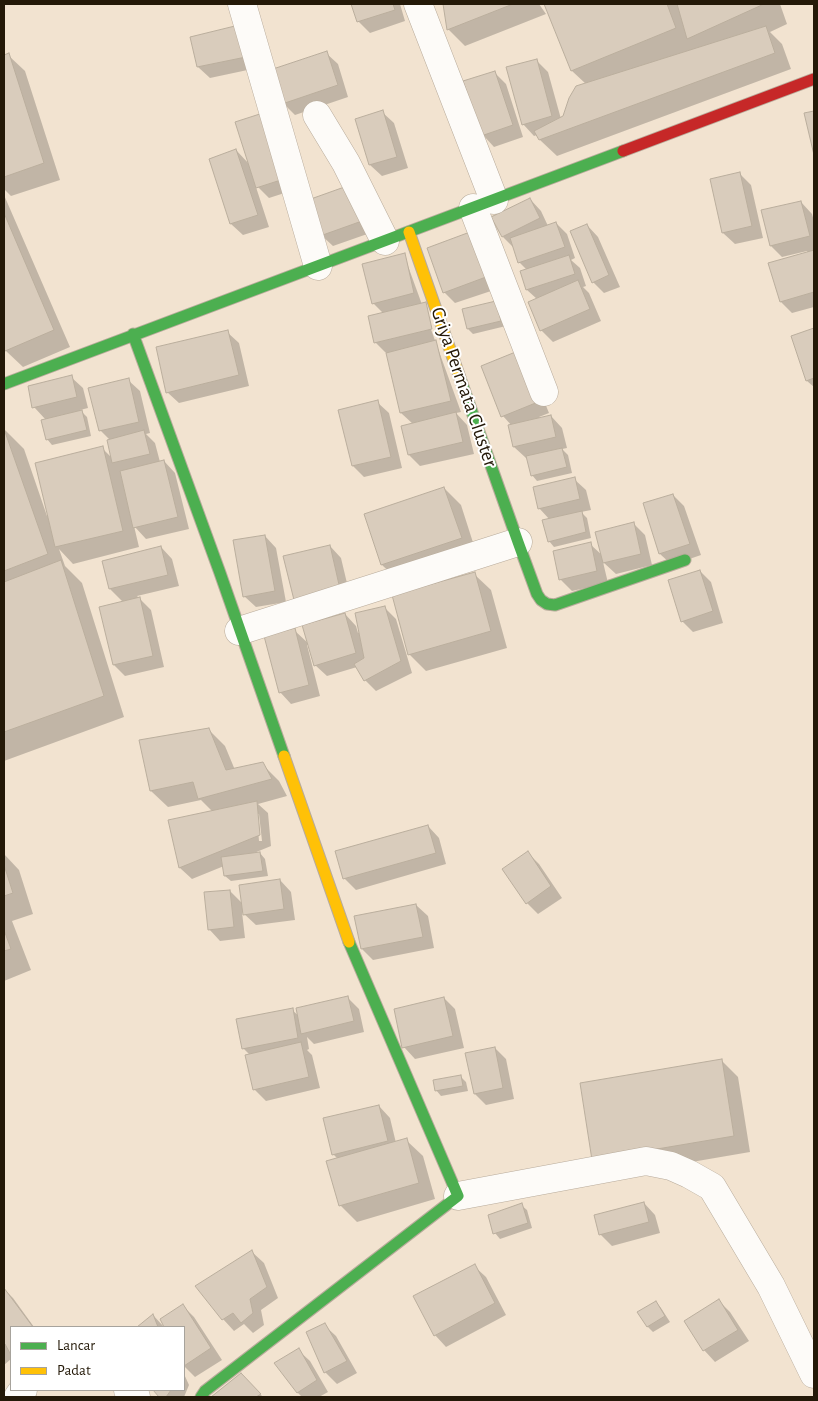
<!DOCTYPE html>
<html>
<head>
<meta charset="utf-8">
<style>
	body { margin:0 }
	#map { position:relative; width:818px; height:1401px; overflow:hidden; background:#f2e3d0; font-family:"Alegreya Sans",sans-serif }
	canvas { display:block }
	.frame { position:absolute; inset:0; border:5px solid #241908; pointer-events:none }
	.legend { position:absolute; left:10px; top:1326px; width:175px; height:65px; box-sizing:border-box; background:#fff; border:1px solid #a7a39c; margin:0; padding:6px 9px; list-style:none; font-size:15px; color:#241908 }
	.legend li { display:flex; align-items:center; gap:10px; height:25px }
	.legend b { width:25px; border:1px solid #a7a39c }
</style>
</head>
<body>
<div id="map">
<canvas width="818" height="1401"></canvas>
<div class="frame"></div>
<ul class="legend">
<li><b style="height:6px;background:#4caf50"></b>Lancar</li>
<li><b style="height:6px;background:#ffc107"></b>Padat</li>
</ul>
</div>
<script>
const ctx = document.querySelector('canvas').getContext('2d');
ctx.lineJoin = 'round';
function fillPath(path, color) { ctx.fillStyle = color; ctx.fill(path, 'evenodd'); }
const toPath = rows => new Path2D(rows.map(r => 'M' + r).join(''));
function stroke(path, color, width, dash) { ctx.strokeStyle = color; ctx.lineWidth = width; ctx.lineCap = dash ? 'butt' : 'round'; ctx.setLineDash(dash || []); ctx.stroke(path); }
function write(font, color, halo, rows, align = 'center') {
  ctx.font = font + ' "Alegreya Sans",sans-serif'; ctx.lineWidth = 4; ctx.setLineDash([]); ctx.textBaseline = 'middle'; ctx.strokeStyle = halo; ctx.fillStyle = color; for (const [text, x, y, turn = 0] of rows) {
    ctx.save(); ctx.translate(x, y); ctx.rotate((+turn || 0) * Math.PI / 180); ctx.textAlign = isNaN(turn) ? turn : align; if (halo) ctx.strokeText(text, 0, 0); ctx.fillText(text, 0, 0); ctx.restore();
  }
}
fillPath(toPath([
	[353,4,400,4,405,21,370,33,358,21],
	[444,4,539,4,546,14,465,46,448,29],
	[546,4,780,4,787,24,770,32,782,44,791,69,557,156,540,140,537,135,534,136,523,124,536,60,548,72,561,119,564,117,586,84,572,71],
	[239,27,257,68,210,78,198,67,192,38],
	[326,53,338,64,348,97,295,115,283,103],
	[8,55,25,71,60,180,11,196,4,189,4,56],
	[494,72,506,84,523,137,494,147,483,135],
	[382,112,394,123,408,168,382,176,370,165,357,120],
	[236,150,250,165,297,189,269,198,255,184,269,227,243,235,231,224,210,159],
	[739,173,751,185,763,238,735,244,723,233,712,180],
	[4,195,70,347,23,367,6,351,4,345],
	[361,198,373,232,333,246,321,235],
	[530,199,541,211,548,226,556,223,567,234,575,258,571,260,580,268,586,286,583,287,589,293,601,321,553,342,541,330,537,299,527,290,522,272,527,270,519,262,515,249,503,237],
	[801,202,812,214,814,221,814,307,792,313,781,302,808,253,807,251,782,257,771,246],
	[587,225,598,237,620,287,604,293,593,282],
	[470,234,497,289,455,303,444,292],
	[404,255,461,412,456,413,467,425,474,454,420,466,409,455,413,424,401,413,387,354,375,342,383,313,373,303],
	[501,308,506,326,473,334,468,329],
	[814,329,814,387,807,381,792,337],
	[227,332,239,343,249,386,179,403,167,392],
	[529,364,549,413,539,417,540,419,551,416,562,428,567,448,562,449,568,455,572,473,537,481,532,475,527,458,526,458,514,447,512,426,503,416],
	[71,377,83,388,88,408,80,410,87,417,91,436,52,445,47,439,46,420,34,407],
	[128,380,140,391,150,433,146,434,155,443,160,462,164,461,175,473,189,529,146,539,134,526,139,547,73,564,59,549,65,566,82,583,124,717,4,761,4,429,24,449,47,516,49,515,102,448,112,458,110,440,100,430],
	[377,402,389,413,402,468,364,477,353,466,340,411],
	[574,479,586,490,591,510,581,512,587,518,591,538,554,547,549,541,550,520,539,508],
	[444,488,461,505,477,555,399,581,382,565,365,514],
	[673,495,684,506,701,555,672,565,660,554,644,504],
	[633,523,645,535,652,565,616,574,603,562,608,583,572,591,561,580,554,552,590,544,603,556],
	[265,536,276,548,286,602,256,607,244,596],
	[330,546,341,558,351,600,306,611],
	[161,547,172,559,179,586,137,596,151,610,164,667,125,676,114,665,123,602,110,589],
	[700,571,711,582,723,623,693,632,682,621],
	[474,574,491,590,507,648,426,671,409,654],
	[385,608,396,619,412,673,376,691,365,680,357,667,327,676,315,665,309,644,307,645,320,696,291,704,280,692,294,630,309,644,345,614,356,626,358,633],
	[208,729,225,746,235,770,262,764,279,781,287,796,258,804,268,813,271,846,254,853,260,853,265,859,268,876,231,881,225,876,224,866,192,879,180,868,169,821,212,811,201,800,168,807,151,791],
	[257,814,259,814,262,841,259,841],
	[428,826,439,838,446,864,356,890,344,878],
	[528,853,539,864,562,898,538,914,527,903],
	[4,854,19,870,33,914,12,921,31,970,4,981],
	[280,880,291,892,295,920,256,925,242,912,245,938,220,941,209,929,230,891,243,904],
	[416,905,428,916,434,948,373,960,362,949],
	[347,997,359,1009,364,1032,314,1044,307,1037,309,1049,307,1050,312,1055,320,1088,266,1101,254,1089,250,1055,243,1048,292,1010,299,1016],
	[444,998,455,1009,464,1048,415,1059,404,1047],
	[495,1048,506,1059,514,1099,486,1105,475,1094],
	[721,1060,738,1077,750,1152,610,1176],
	[461,1077,466,1082,468,1091,441,1096,436,1090],
	[379,1106,390,1118,396,1143,406,1140,423,1156,435,1199,357,1222,340,1205,338,1159,333,1154],
	[644,1203,655,1215,660,1233,612,1246,600,1234],
	[521,1205,527,1210,532,1228,500,1239,495,1233],
	[252,1252,264,1263,278,1298,261,1310,264,1325,253,1333,244,1324,234,1331,223,1319],
	[474,1266,486,1277,506,1315,446,1347,435,1335],
	[4,1289,13,1298,34,1327,11,1327,11,1359,4,1365],
	[719,1301,730,1312,749,1341,715,1362,704,1350,686,1321],
	[656,1302,661,1308,670,1322,653,1332,648,1327,639,1312],
	[183,1306,194,1317,222,1360,195,1377,184,1366,184,1327,139,1327,153,1315,164,1327],
	[324,1325,336,1336,357,1373,337,1384,325,1372],
	[298,1350,310,1361,328,1392,319,1397,302,1397,298,1393],
	[184,1374,189,1385,184,1397,161,1397,155,1390,184,1390],
	[241,1375,263,1397,213,1397]
]), '#0003');
const building = toPath([
	[351,4,393,4,395,10,357,22,351,4],
	[443,4,513,4,447,30,443,4],
	[544,4,667,4,676,28,571,71,544,4],
	[677,4,764,4,687,39,677,4],
	[239,25,246,57,197,67,190,37,239,25],
	[766,26,775,53,539,140,534,131,563,116,569,98,576,86,766,26],
	[327,51,338,85,282,104,270,70,327,51],
	[9,53,44,163,4,177,4,55,9,53],
	[537,59,552,116,522,125,506,67,537,59],
	[495,71,513,125,481,136,463,81,495,71],
	[383,110,397,157,369,165,355,119,383,110],
	[814,111,814,155,804,113,814,111],
	[266,112,287,178,256,188,235,122,266,112],
	[236,149,258,215,230,224,209,159,236,149],
	[740,172,752,226,722,233,710,179,740,172],
	[350,185,362,221,320,236,308,200,350,185],
	[530,198,540,218,502,237,491,217,530,198],
	[801,201,810,236,770,246,761,210,801,201],
	[4,213,54,330,5,351,4,348,4,213],
	[556,222,565,247,518,263,510,238,556,222],
	[587,224,609,275,592,283,570,231,587,224],
	[470,232,486,277,443,293,427,248,470,232],
	[814,250,814,292,780,302,768,263,814,250],
	[405,253,414,293,372,304,362,264,405,253],
	[569,255,575,274,526,290,520,271,569,255],
	[578,280,590,309,540,331,528,302,578,280],
	[496,301,501,321,467,329,462,309,496,301],
	[426,302,432,329,374,343,368,316,426,302],
	[814,328,814,378,806,381,791,336,814,328],
	[228,330,239,375,166,393,156,347,228,330],
	[436,340,451,401,400,413,386,353,436,340],
	[518,351,538,402,501,417,481,366,518,351],
	[72,375,77,397,32,408,28,386,72,375],
	[129,378,139,422,99,431,88,388,129,378],
	[378,400,391,457,352,466,338,410,378,400],
	[82,410,87,430,46,440,41,420,82,410],
	[456,412,463,442,408,455,401,426,456,412],
	[551,415,556,437,513,447,508,425,551,415],
	[4,429,48,554,4,571,4,429],
	[144,430,150,454,112,463,107,440,144,430],
	[103,446,123,531,55,547,35,463,103,446],
	[562,448,567,467,531,476,526,456,562,448],
	[164,460,178,517,133,528,120,471,164,460],
	[575,477,580,499,538,509,533,487,575,477],
	[444,487,462,538,381,565,364,514,444,487],
	[673,494,690,544,659,554,643,503,673,494],
	[582,511,586,532,548,542,542,520,582,511],
	[634,522,641,554,603,563,595,532,634,522],
	[265,535,275,591,243,597,233,540,265,535],
	[591,542,597,571,559,580,553,551,591,542],
	[330,545,340,589,294,600,283,556,330,545],
	[161,546,168,575,109,589,102,561,161,546],
	[61,560,104,696,4,732,4,582,61,560],
	[700,570,713,611,681,622,668,580,700,570],
	[475,572,491,631,408,655,392,595,475,572],
	[140,597,153,656,113,665,99,607,140,597],
	[385,606,401,661,364,681,354,664,364,658,355,613,385,606],
	[345,613,356,653,314,666,302,625,345,613],
	[295,628,309,685,279,693,264,636,295,628],
	[209,728,226,770,263,762,272,779,198,799,193,782,150,791,139,740,209,728],
	[257,801,260,835,179,868,168,820,257,801],
	[428,825,436,853,343,879,335,851,428,825],
	[528,851,551,886,526,904,502,869,528,851],
	[260,852,263,871,224,876,221,857,260,852],
	[4,865,13,893,4,896,4,865],
	[280,879,284,909,243,915,239,885,280,879],
	[230,890,234,927,208,930,204,892,230,890],
	[416,904,423,937,361,949,354,916,416,904],
	[4,930,11,949,4,951,4,930],
	[348,996,354,1021,301,1034,296,1008,348,996],
	[444,997,453,1036,402,1048,394,1009,444,997],
	[293,1008,298,1038,242,1049,236,1019,293,1008],
	[301,1042,309,1077,253,1090,245,1055,301,1042],
	[495,1047,503,1088,474,1094,465,1053,495,1047],
	[722,1059,734,1136,592,1160,580,1083,722,1059],
	[461,1075,463,1086,435,1091,433,1080,461,1075],
	[379,1105,388,1141,332,1155,323,1118,379,1105],
	[407,1138,419,1183,339,1206,326,1161,407,1138],
	[644,1202,649,1222,599,1235,594,1215,644,1202],
	[522,1203,528,1223,493,1234,488,1215,522,1203],
	[252,1250,267,1287,250,1299,253,1313,241,1323,233,1313,222,1320,195,1286,252,1250],
	[475,1264,495,1303,434,1336,413,1296,475,1264],
	[4,1288,33,1327,11,1327,11,1355,5,1344,4,1345,4,1288],
	[719,1299,738,1330,703,1351,684,1321,719,1299],
	[656,1301,665,1316,647,1327,637,1312,656,1301],
	[183,1304,211,1348,184,1366,184,1327,164,1327,160,1319,183,1304],
	[153,1314,158,1327,137,1327,153,1314],
	[325,1323,347,1361,324,1373,306,1332,325,1323],
	[299,1348,317,1380,297,1393,274,1363,299,1348],
	[241,1373,261,1394,256,1397,211,1397,241,1373],
	[153,1390,171,1390,166,1397,159,1397,153,1390]
]);
fillPath(building, '#d9ccbc');
stroke(building, '#baae9d', 1);
const street = toPath([
	[242,4,318,266],
	[418,4,494,200],
	[317,115,346,163,385,241],
	[473,208,544,392],
	[239,631,518,542],
	[458,1196,646,1161,671,1166,689,1174,712,1187,771,1286,814,1374],
	[128,1390,136,1397],
	[18,1397,23,1390]
]);
const fast = toPath([
	[133,334,220,573,284,756],
	[460,378,518,542,537,594,541,600,547,604,555,605,685,560],
	[4,384,623,151],
	[201,1397,205,1391,458,1196,349,942]
]);
const slow = toPath([
	[409,232,460,378],
	[284,756,349,942]
]);
const jam = toPath([
	[623,151,814,79]
]);
stroke(street, '#b8ab9b', 29);
stroke(fast, '#b8ab9b', 13);
stroke(slow, '#b8ab9b', 13);
stroke(jam, '#b8ab9b', 13);
stroke(street, '#fdfbf8', 28);
stroke(fast, '#4caf50', 11);
stroke(slow, '#ffc107', 11);
stroke(jam, '#c62828', 11);
write('20px', '#241908', '#fff', [
	["Griya Permata Cluster",464,387,71]
]);
</script>
</body>
</html>
